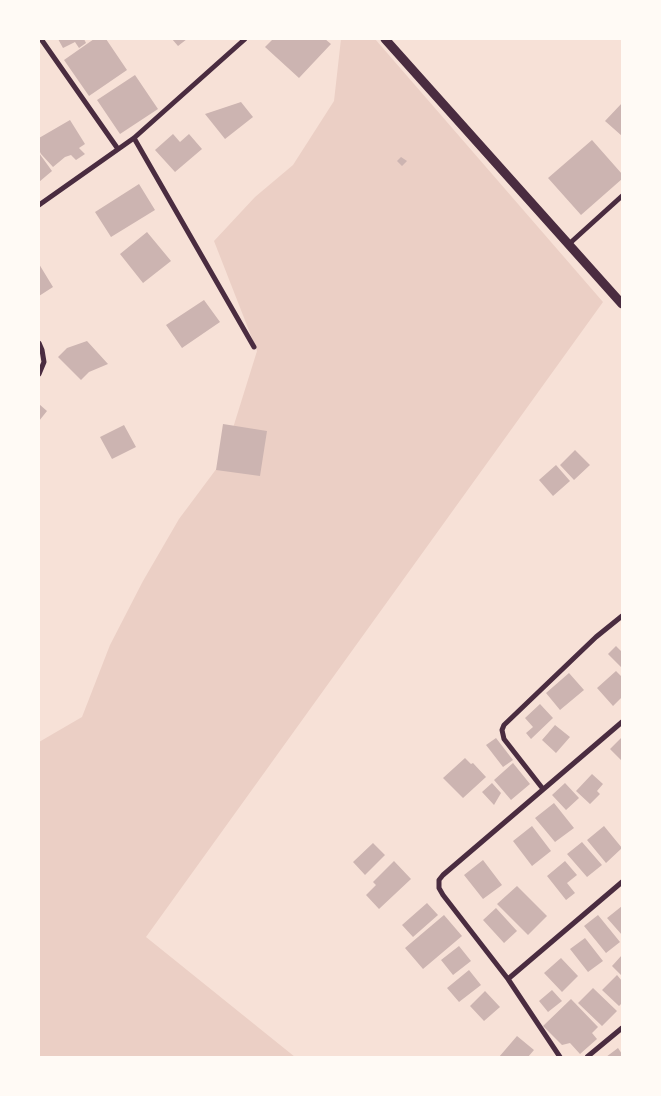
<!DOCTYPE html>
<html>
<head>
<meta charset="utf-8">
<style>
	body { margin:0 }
	#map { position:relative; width:661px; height:1096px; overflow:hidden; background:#f7e1d7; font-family:"Archivo Narrow",sans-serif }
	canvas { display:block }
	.frame { position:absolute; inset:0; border:40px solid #fffaf5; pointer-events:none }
</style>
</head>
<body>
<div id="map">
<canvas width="661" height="1096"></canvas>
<div class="frame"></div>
</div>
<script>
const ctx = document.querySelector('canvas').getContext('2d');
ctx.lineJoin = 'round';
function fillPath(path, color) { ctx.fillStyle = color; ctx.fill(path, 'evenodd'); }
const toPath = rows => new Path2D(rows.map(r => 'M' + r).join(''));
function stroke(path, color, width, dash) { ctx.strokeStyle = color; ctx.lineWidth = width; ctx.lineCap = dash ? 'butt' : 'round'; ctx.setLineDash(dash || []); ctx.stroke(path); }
fillPath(toPath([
	[341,39,375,39,603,302,146,937,295,1057,39,1057,39,742,82,717,110,645,143,581,179,519,223,460,257,351,214,241,255,197,293,165,334,101]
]), '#ebcfc5');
fillPath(toPath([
	[58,39,84,39,86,43,79,48,75,42,63,48],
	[94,39,106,39,127,70,89,96,64,60],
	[172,39,187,39,178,46],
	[273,39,325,39,331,44,299,78,265,47],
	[135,75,158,109,120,134,97,100],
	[241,102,253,117,225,139,205,114],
	[622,103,622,136,605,121],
	[70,120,85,144,79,148,85,154,76,160,71,155,65,157,53,167,41,154,39,150,39,138],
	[173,134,180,142,189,134,202,149,175,172,155,150],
	[592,140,622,174,622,179,581,215,548,178],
	[39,153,52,171,39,182],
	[401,157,407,161,402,166,397,161],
	[139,184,155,210,111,237,95,212],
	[147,232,171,261,143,283,120,254],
	[39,264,53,287,39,296],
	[204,300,220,322,182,348,166,325],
	[87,341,108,364,89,372,81,380,58,357,67,348],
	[39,404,47,411,39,421],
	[223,424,267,431,260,476,216,470],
	[124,425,136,447,112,459,100,437],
	[575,450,590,465,574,480,560,465],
	[556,465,570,481,553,496,539,480],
	[616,646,622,652,621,667,608,654],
	[616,671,622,677,622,697,613,706,597,688],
	[569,673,584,690,560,710,546,693],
	[540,704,553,718,531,739,526,733,533,727,525,718],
	[555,725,570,737,556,753,542,740],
	[622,737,622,761,610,749],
	[496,738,513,760,503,767,486,745],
	[465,758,471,764,473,763,486,777,463,798,443,778],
	[513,763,530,784,511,800,494,780],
	[592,774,603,784,597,791,600,794,590,804,576,791],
	[492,783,501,793,494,805,482,792],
	[565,783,579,798,566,810,552,795],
	[554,803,574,828,555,842,535,818],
	[532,826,551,851,532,866,513,841],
	[604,826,622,848,606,863,587,840],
	[582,842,602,865,587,877,567,854],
	[373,843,385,855,365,875,353,862],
	[483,860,502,885,483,899,464,875],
	[394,861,411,879,379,909,366,895,376,885,373,882],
	[565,861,577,875,567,883,575,893,566,900,547,876],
	[517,886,547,916,528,935,497,904],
	[427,903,438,915,413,937,402,925],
	[622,906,622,935,607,918],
	[496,908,517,931,504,943,483,920],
	[444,915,462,936,423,969,405,948],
	[598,915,620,942,606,953,584,926],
	[585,938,603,961,588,972,570,949],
	[459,946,471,961,453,975,441,960],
	[622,955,622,976,612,966],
	[561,958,578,976,562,992,544,973],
	[469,970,481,985,459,1002,447,988],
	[617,975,622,981,622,1003,619,1006,602,990],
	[593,988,617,1011,602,1026,578,1003],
	[552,990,562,1001,548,1012,539,1001],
	[485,991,500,1007,484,1021,470,1006],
	[571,999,598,1027,592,1033,597,1039,580,1054,570,1043,562,1045,543,1026],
	[517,1036,534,1050,528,1057,499,1057],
	[618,1048,622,1054,622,1057,606,1057]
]), '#ccb4b1');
stroke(toPath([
	[41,39,118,149],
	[134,138,254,347],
	[39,205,134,138,245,39],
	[569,244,622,196],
	[39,343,42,350,44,362,39,374],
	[543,789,504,739,502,730,504,725,596,637,622,616],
	[508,979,622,882],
	[560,1057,508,979,443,895,439,888,439,880,443,875,622,722],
	[587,1057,622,1028]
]), '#4a2c40', 5);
stroke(toPath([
	[385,39,622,304]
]), '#4a2c40', 9);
</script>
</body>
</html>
